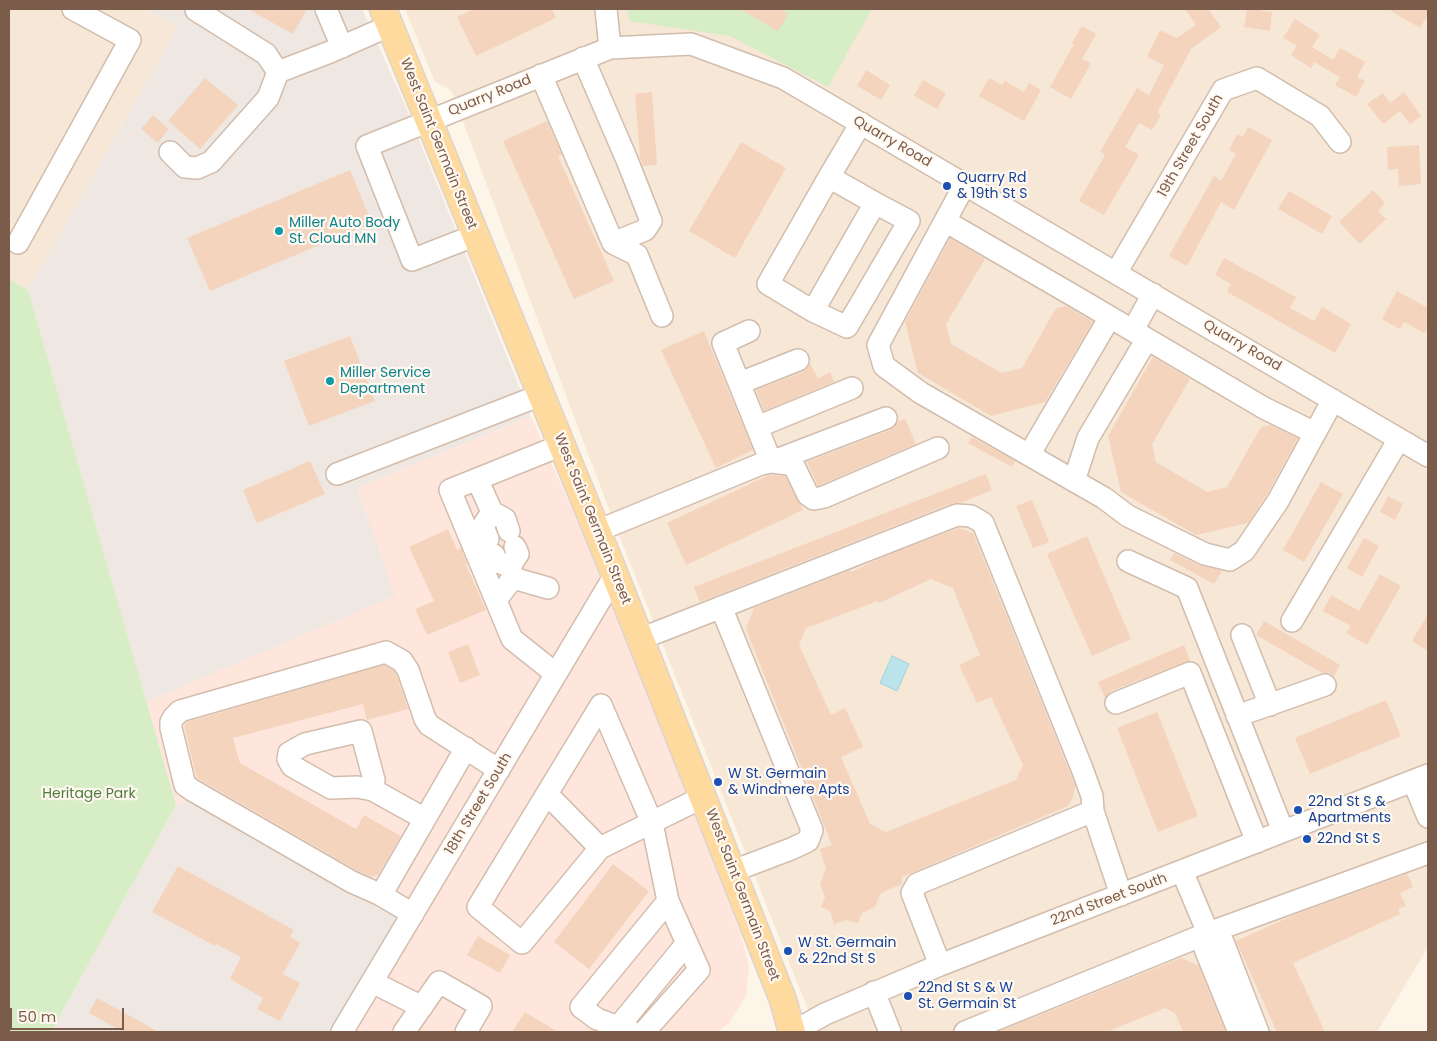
<!DOCTYPE html>
<html>
<head>
<meta charset="utf-8">
<style>
	body { margin:0 }
	#map { position:relative; width:1437px; height:1041px; overflow:hidden; background:#fef5e9; font-family:Poppins,sans-serif }
	canvas { display:block }
	.frame { position:absolute; inset:0; border:10px solid #7b5b4a; pointer-events:none }
	.scale { position:absolute; left:10px; top:1008px; width:114px; height:22px; box-sizing:border-box; border:2px solid #7b5b4a; border-top:0; padding-left:6px; font-size:15px; line-height:18px; white-space:nowrap; color:#7b5b4a; -webkit-text-stroke:4px #fff9f1; paint-order:stroke }
</style>
</head>
<body>
<div id="map">
<canvas width="1437" height="1041"></canvas>
<div class="frame"></div>
<div class="scale">50 m</div>
</div>
<script>
const ctx = document.querySelector('canvas').getContext('2d');
ctx.lineJoin = 'round';
function fillPath(path, color) { ctx.fillStyle = color; ctx.fill(path, 'evenodd'); }
const toPath = rows => new Path2D(rows.map(r => 'M' + r).join(''));
function stroke(path, color, width, dash) { ctx.strokeStyle = color; ctx.lineWidth = width; ctx.lineCap = dash ? 'butt' : 'round'; ctx.setLineDash(dash || []); ctx.stroke(path); }
function write(font, color, halo, rows, align = 'center') {
  ctx.font = font + ' Poppins,sans-serif'; ctx.lineWidth = 4.5; ctx.setLineDash([]); ctx.textBaseline = 'middle'; ctx.strokeStyle = halo; ctx.fillStyle = color; for (const [text, x, y, turn = 0] of rows) {
    ctx.save(); ctx.translate(x, y); ctx.rotate((+turn || 0) * Math.PI / 180); ctx.textAlign = isNaN(turn) ? turn : align; if (halo) ctx.strokeText(text, 0, 0); ctx.fillText(text, 0, 0); ctx.restore();
  }
}
fillPath(toPath([
	[9,9,146,9,178,27,28,290,9,279],
	[405,9,1428,9,1428,947,1377,1032,817,1032,615,525,451,90,435,82]
]), '#f6e7d6');
fillPath(toPath([
	[531,416,612,601,740,932,749,966,746,996,729,1023,718,1032,352,1032,189,800,176,805,146,702,394,596,357,488]
]), '#ffe6dc');
fillPath(toPath([
	[146,9,362,9,405,105,531,416,357,488,395,596,146,702,28,290,178,27],
	[189,800,417,926,352,1032,51,1032,176,805]
]), '#efe8e2');
fillPath(toPath([
	[627,9,872,9,828,87,730,36,629,21],
	[9,279,28,290,176,805,51,1032,9,1032]
]), '#d6edc5');
const water = toPath([
	[892,656,909,664,897,691,880,683,892,656]
]);
fillPath(water, '#bbe3ea');
stroke(water, '#a0d4dc', 1);
fillPath(toPath([
	[248,9,307,9,293,34],
	[474,9,552,9,556,18,476,56,457,17],
	[740,9,780,9,788,14,778,31],
	[1185,9,1208,9,1221,27,1191,49,1157,113,1161,115,1152,130,1139,123,1125,147,1139,155,1104,215,1079,201,1105,155,1100,152,1137,88,1149,95,1164,65,1147,57,1160,30,1177,38,1196,25],
	[1247,9,1262,9,1262,11,1272,12,1270,31,1244,27],
	[1388,9,1428,9,1428,15,1420,28],
	[1295,19,1320,35,1312,47,1333,60,1340,48,1365,62,1357,77,1365,81,1356,97,1335,85,1340,77,1314,62,1311,68,1291,55,1297,46,1283,38],
	[1082,26,1096,34,1082,59,1091,63,1071,99,1050,87,1074,44,1072,43],
	[866,70,890,85,881,100,857,86],
	[205,78,238,105,200,149,168,121],
	[989,78,1002,85,1005,81,1024,92,1029,83,1041,90,1024,121,979,96],
	[923,80,946,93,937,109,914,96],
	[652,92,657,165,643,166,640,158,635,94],
	[1404,92,1421,116,1410,124,1400,111,1383,124,1367,104,1383,93,1390,103],
	[153,115,169,129,158,143,141,129],
	[547,121,562,155,558,156,614,281,574,299,503,141],
	[1248,127,1272,140,1234,210,1221,202,1187,266,1169,256,1214,176,1221,181,1236,154,1229,150,1237,134,1243,137],
	[741,142,786,168,735,258,689,231],
	[1419,145,1421,184,1399,186,1398,169,1388,170,1387,147],
	[350,170,372,223,210,291,187,238],
	[1373,190,1385,203,1378,211,1386,219,1360,244,1339,222],
	[1289,191,1332,216,1322,234,1278,209],
	[950,238,985,259,946,324,951,344,1002,373,1022,368,1056,308,1066,306,1093,322,1045,402,991,416,918,373,905,322],
	[1224,258,1296,297,1290,308,1314,321,1322,307,1351,324,1335,353,1227,292,1231,284,1215,275],
	[1397,291,1428,308,1428,327,1425,333,1404,322,1400,329,1382,319],
	[704,331,753,450,716,468,661,350],
	[350,336,375,401,309,426,284,361],
	[1153,357,1190,379,1152,444,1156,462,1207,492,1227,487,1261,427,1271,425,1298,438,1267,494,1248,523,1196,535,1121,492,1108,436],
	[810,363,818,379,830,372,834,382,764,411,756,390,803,372,807,368],
	[905,419,916,444,818,486,807,462,890,430,897,422],
	[972,437,1015,461,1012,467,968,443],
	[310,461,325,494,257,523,243,490],
	[986,474,992,490,960,503,952,503,700,602,694,587],
	[769,475,785,476,803,510,686,565,667,523],
	[1321,482,1343,494,1304,562,1283,550],
	[1388,496,1403,504,1395,520,1380,512],
	[1032,500,1049,542,1033,548,1016,506],
	[959,528,973,533,1069,770,1075,786,1073,797,1068,806,902,877,902,884,881,893,875,907,862,913,858,923,846,920,834,924,830,911,821,907,825,897,820,885,826,869,820,849,832,845,746,629,754,608,850,570,851,572,885,556],
	[931,579,953,588,980,655,959,665,977,703,991,697,1023,765,1016,780,886,832,870,824,841,757,863,747,845,708,831,715,799,645,806,628,878,601,879,603],
	[448,529,457,550,461,548,467,564,466,565,486,610,427,635,415,609,434,601,409,547],
	[1087,536,1131,639,1092,656,1047,554],
	[1364,538,1379,546,1362,577,1347,568],
	[1174,553,1199,565,1222,571,1214,584,1170,560],
	[1380,574,1401,586,1367,645,1346,633,1351,626,1323,611,1331,595,1359,611],
	[1428,614,1428,651,1412,641],
	[1264,621,1340,665,1334,676,1328,673,1322,673,1256,635],
	[468,644,480,675,460,683,448,652],
	[1184,645,1190,661,1111,691,1105,698,1098,682],
	[384,665,393,670,397,676,408,709,367,720,363,704,233,738,240,763,356,829,364,815,401,836,378,875,371,877,358,871,197,778,184,726,187,722],
	[1386,700,1401,736,1310,774,1295,738],
	[1157,712,1198,816,1158,832,1117,728],
	[613,864,649,891,589,969,554,942],
	[178,866,294,930,290,937,300,943,283,974,300,983,280,1021,257,1009,263,998,230,979,241,957,216,944,215,946,152,912],
	[1407,874,1413,887,1400,893,1406,906,1398,909,1400,914,1293,963,1325,1032,1277,1032,1236,941,1294,915],
	[478,936,510,955,500,973,467,955],
	[1181,958,1199,966,1226,1032,1183,1032,1175,1013,1165,1008,1107,1032,998,1032],
	[97,998,141,1022,158,1032,123,1032,89,1013],
	[525,1012,558,1032,512,1032]
]), '#f5d4be');
const minor = toPath([
	[197,9,196,10,266,54,278,72],
	[326,9,342,47],
	[606,9,610,48],
	[583,58,627,160,651,221,645,230,613,243],
	[541,75,613,243,637,255,662,316],
	[170,152,185,167,197,168,211,162,268,98,278,72,330,52,389,26],
	[829,177,875,203,813,311,768,284,829,177,861,123],
	[965,184,878,345,884,366,921,393,1104,498,1128,516,1205,554,1230,560,1244,551,1278,501,1333,400],
	[945,221,1081,300,1264,408,1315,433],
	[476,235,412,260,367,146,610,48,691,44,783,78,1428,456],
	[18,243,130,40,73,9],
	[1116,273,1223,90,1257,78,1320,116,1340,142],
	[813,311,847,327,909,221,875,203],
	[1133,330,1153,294],
	[749,331,723,343,771,462,886,418],
	[740,383,798,360],
	[757,427,852,388],
	[1029,455,1110,317],
	[337,474,541,395],
	[477,479,492,512],
	[1074,481,1088,438,1147,339],
	[597,531,761,464,771,462,789,464,795,468,808,495,814,499,824,497,938,448],
	[488,539,483,526,492,512,505,519,509,531],
	[494,555,497,562,510,566],
	[1128,561,1187,588,1283,831],
	[513,578,548,588],
	[496,600,513,578,510,566,518,554,515,547],
	[721,607,812,830,808,841,791,849,733,871],
	[1292,621,1399,439],
	[1242,635,1270,705],
	[640,639,957,515,971,516,983,523,1081,766,1092,796,1093,811,1121,895],
	[556,674,512,639,450,490,562,445],
	[1116,703,1190,673,1257,842],
	[1237,716,1325,685],
	[1413,781,1428,817],
	[373,790,374,780,361,731,305,744,289,753,288,759,292,766,331,788,357,787,373,790,425,819],
	[547,794,600,848,522,943,478,907,601,705,652,823,668,901],
	[600,848,703,797],
	[1182,871,1208,933,1205,949,1239,1032],
	[381,895,466,748],
	[413,914,379,894,352,882,192,790,185,785,182,773,171,728,171,722,174,717,180,711,386,652,402,661,408,670,425,719,429,725,499,770],
	[1208,933,1223,942,1258,1032],
	[940,965,912,893,917,884,1093,811],
	[372,982,422,1007],
	[874,992,890,1032],
	[619,1026,687,943],
	[342,1032,615,575],
	[404,1032,439,982,481,1006,466,1032],
	[632,1032,597,1019,581,1007,668,901,699,970,644,1032],
	[793,1032,825,1014,940,965,1428,775],
	[965,1032,1208,933,1428,853]
]);
const major = toPath([
	[383,9,615,575,783,1000,792,1032]
]);
stroke(minor, '#d2bdad', 24);
stroke(major, '#ddd4d0', 29);
stroke(minor, '#fff', 21);
stroke(major, '#ffda9f', 26);
for (const [x, y, r, color] of [
	[947,186,5,"#1a4fb4"],
	[279,231,5,"#0f9aa8"],
	[330,381,5,"#0f9aa8"],
	[718,782,5,"#1a4fb4"],
	[1298,810,5,"#1a4fb4"],
	[1307,839,5,"#1a4fb4"],
	[788,951,5,"#1a4fb4"],
	[908,996,5,"#1a4fb4"]
]) { const dot = new Path2D(); dot.arc(x, y, r, 0, 2 * Math.PI); ctx.fillStyle = color; ctx.fill(dot); stroke(dot, '#fff9f1', 2); }
write('14px', '#7b5b4a', '#fff9f1', [
	["Quarry Road",490,96,-22],
	["Quarry Road",892,142,30],
	["West Saint Germain Street",438,144,68],
	["19th Street South",1191,146,-60],
	["Quarry Road",1242,346,30],
	["West Saint Germain Street",592,519,68],
	["18th Street South",479,804,-59],
	["West Saint Germain Street",742,895,69],
	["22nd Street South",1109,900,-21]
]);
write('14px', '#164399', '#fff9f1', [
	["Quarry Rd",957,178],
	["& 19th St S",957,194],
	["W St. Germain",728,774],
	["& Windmere Apts",728,790],
	["22nd St S &",1308,802],
	["Apartments",1308,818],
	["22nd St S",1317,839],
	["W St. Germain",798,943],
	["& 22nd St S",798,959],
	["22nd St S & W",918,988],
	["St. Germain St",918,1004]
], 'left');
write('14px', '#0d838f', '#fff9f1', [
	["Miller Auto Body",289,223],
	["St. Cloud MN",289,239],
	["Miller Service",340,373],
	["Department",340,389]
], 'left');
write('14px', '#517b3e', '#fff9f1', [
	["Heritage Park",89,794]
]);
</script>
</body>
</html>
